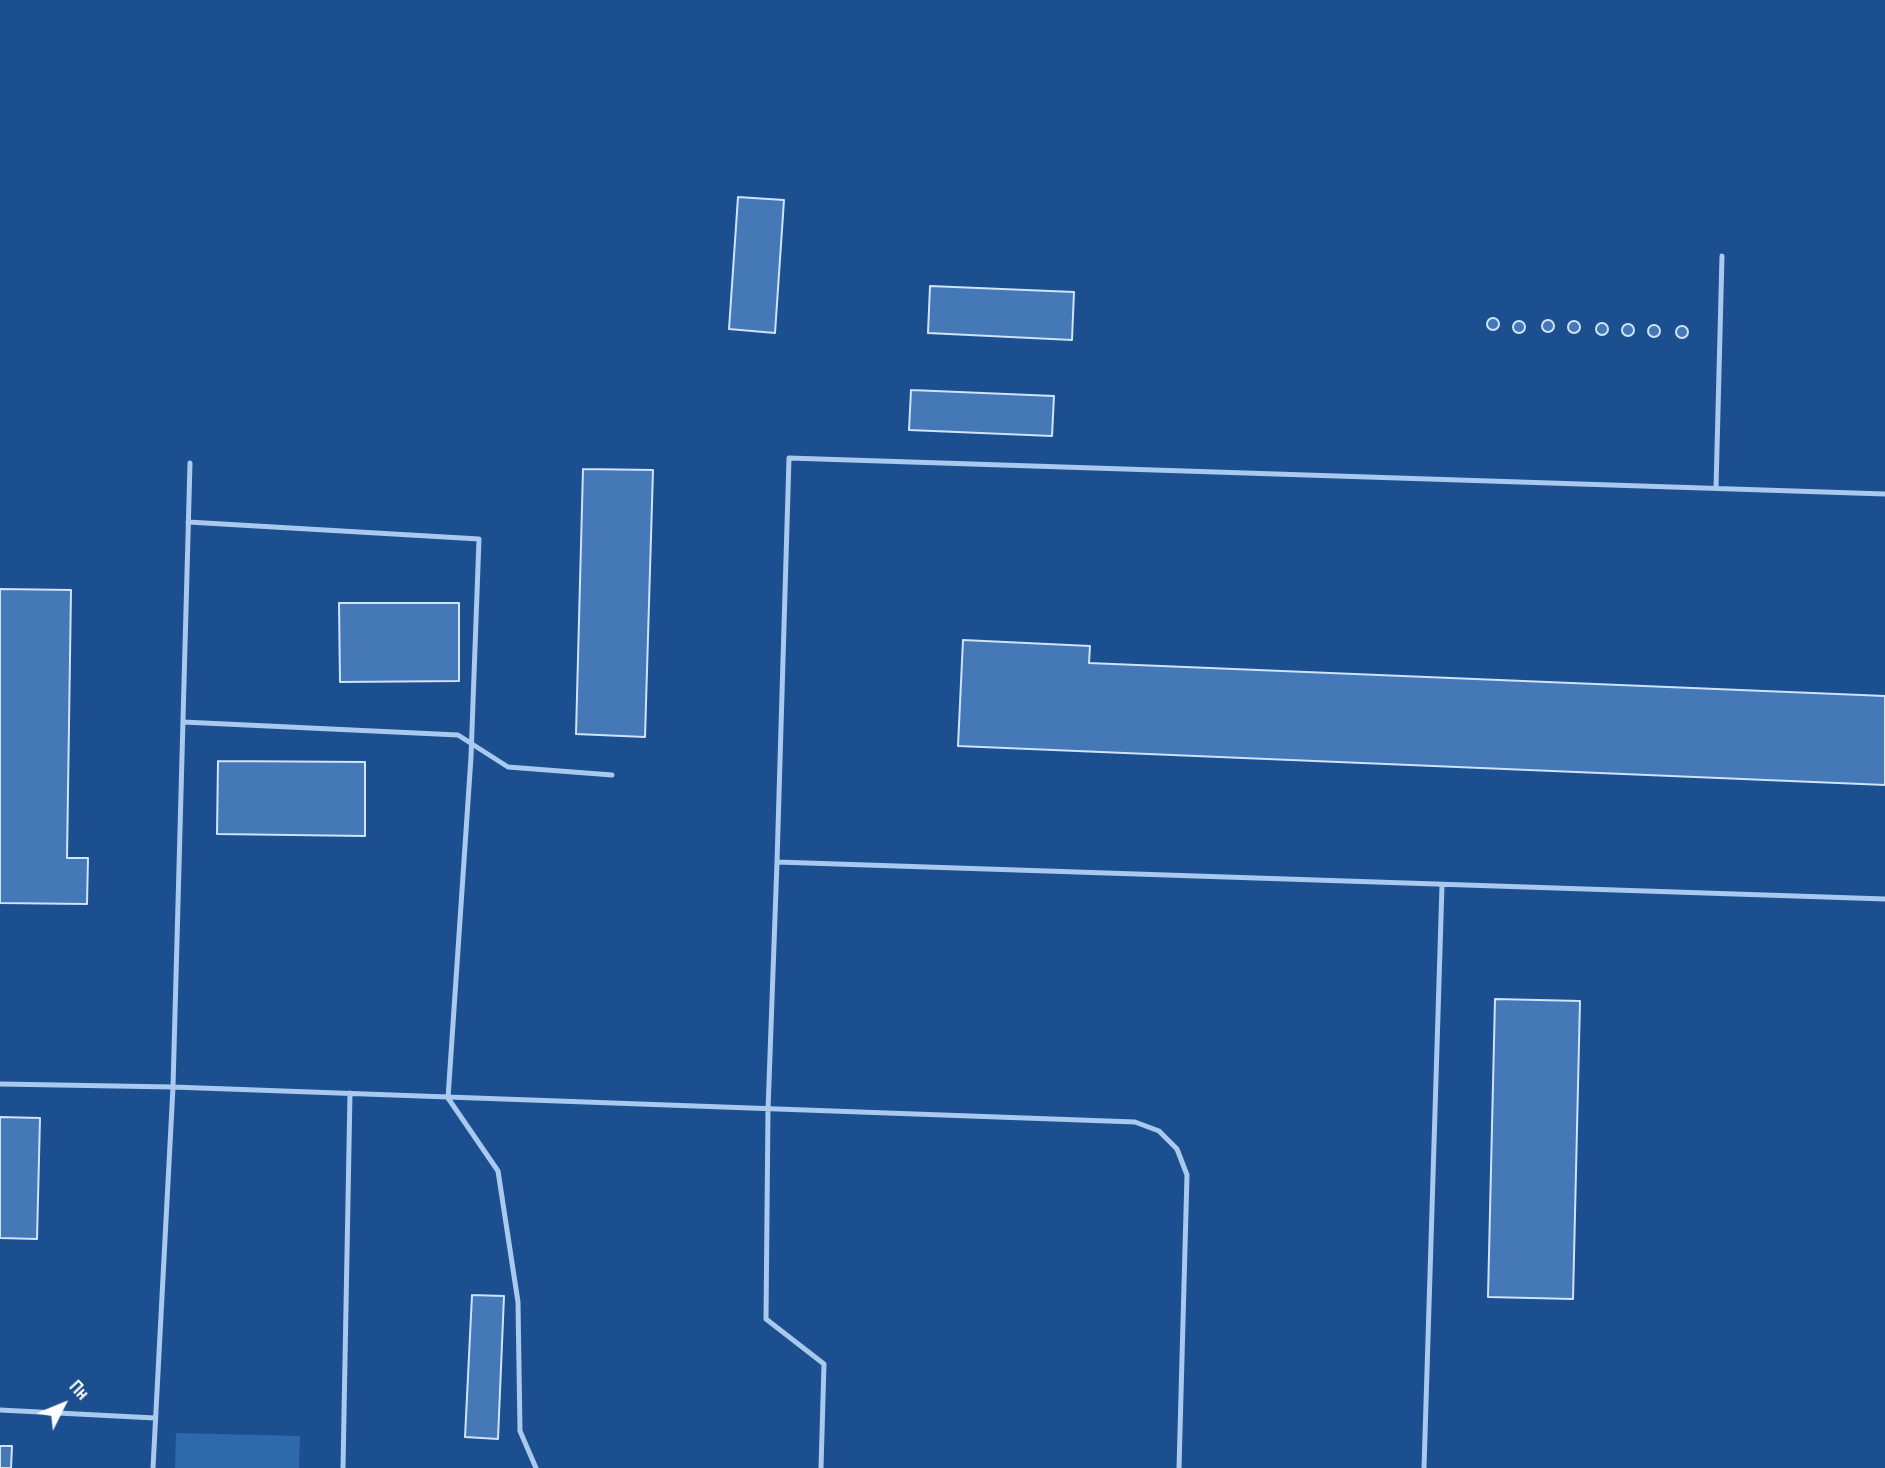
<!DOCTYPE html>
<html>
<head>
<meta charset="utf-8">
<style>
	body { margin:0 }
	#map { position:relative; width:1885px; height:1468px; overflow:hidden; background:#1b4f8f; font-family:"Sofia Sans Condensed",sans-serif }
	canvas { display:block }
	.north { position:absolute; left:28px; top:1370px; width:70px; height:70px; -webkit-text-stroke:5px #1b4f8f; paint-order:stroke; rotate:47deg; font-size:19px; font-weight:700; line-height:28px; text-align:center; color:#fff }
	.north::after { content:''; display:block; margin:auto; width:24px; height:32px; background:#fff; clip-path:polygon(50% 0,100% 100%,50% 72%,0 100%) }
</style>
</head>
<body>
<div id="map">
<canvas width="1885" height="1468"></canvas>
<div class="north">Пн</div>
</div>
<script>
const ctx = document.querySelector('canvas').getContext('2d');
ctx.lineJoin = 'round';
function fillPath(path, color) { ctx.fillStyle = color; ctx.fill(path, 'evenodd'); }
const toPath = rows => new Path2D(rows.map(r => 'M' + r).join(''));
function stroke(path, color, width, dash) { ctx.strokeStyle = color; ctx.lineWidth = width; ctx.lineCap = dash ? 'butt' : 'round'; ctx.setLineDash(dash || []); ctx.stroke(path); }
fillPath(toPath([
	[176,1433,300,1436,299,1468,175,1468]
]), '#2e69ad');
const building = toPath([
	[738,197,784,200,775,333,729,329,738,197],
	[930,286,1074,292,1072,340,928,333,930,286],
	'1487 324a6 6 0 1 1 12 0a6 6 0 1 1-12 0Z',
	'1542 326a6 6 0 1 1 12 0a6 6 0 1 1-12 0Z',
	'1513 327a6 6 0 1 1 12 0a6 6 0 1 1-12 0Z',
	'1568 327a6 6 0 1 1 12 0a6 6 0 1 1-12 0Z',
	'1596 329a6 6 0 1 1 12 0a6 6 0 1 1-12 0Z',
	'1622 330a6 6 0 1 1 12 0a6 6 0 1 1-12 0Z',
	'1648 331a6 6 0 1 1 12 0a6 6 0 1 1-12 0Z',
	'1676 332a6 6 0 1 1 12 0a6 6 0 1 1-12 0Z',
	[911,390,1054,396,1052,436,909,430,911,390],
	[583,469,653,470,645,737,576,734,583,469],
	[0,589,71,590,67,858,88,858,87,904,0,903,0,589],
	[339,603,459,603,459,681,340,682,339,603],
	[963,640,1090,646,1089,663,1885,696,1885,785,958,746,963,640],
	[218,761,365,762,365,836,217,834,218,761],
	[1495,999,1580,1001,1573,1299,1488,1297,1495,999],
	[0,1117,40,1118,37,1239,0,1238,0,1117],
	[472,1295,504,1296,498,1439,465,1437,472,1295],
	[0,1446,12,1446,11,1468,0,1468,0,1446]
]);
fillPath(building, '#4478b7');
stroke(building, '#cfe3fa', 2);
stroke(toPath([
	[1716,488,1722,256],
	[1885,494,789,458,777,862,1885,899],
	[188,522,479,539,471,757,448,1098,498,1171,518,1302,520,1431,536,1468],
	[183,722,458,735,508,767,612,775],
	[777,862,768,1110,766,1319,824,1364,821,1468],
	[0,1084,173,1087,1135,1122,1159,1131,1177,1149,1187,1175,1179,1468],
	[0,1410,155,1418],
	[153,1468,173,1087,190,463],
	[343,1468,350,1093],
	[1424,1468,1442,885]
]), '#a9c9ee', 5);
</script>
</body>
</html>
